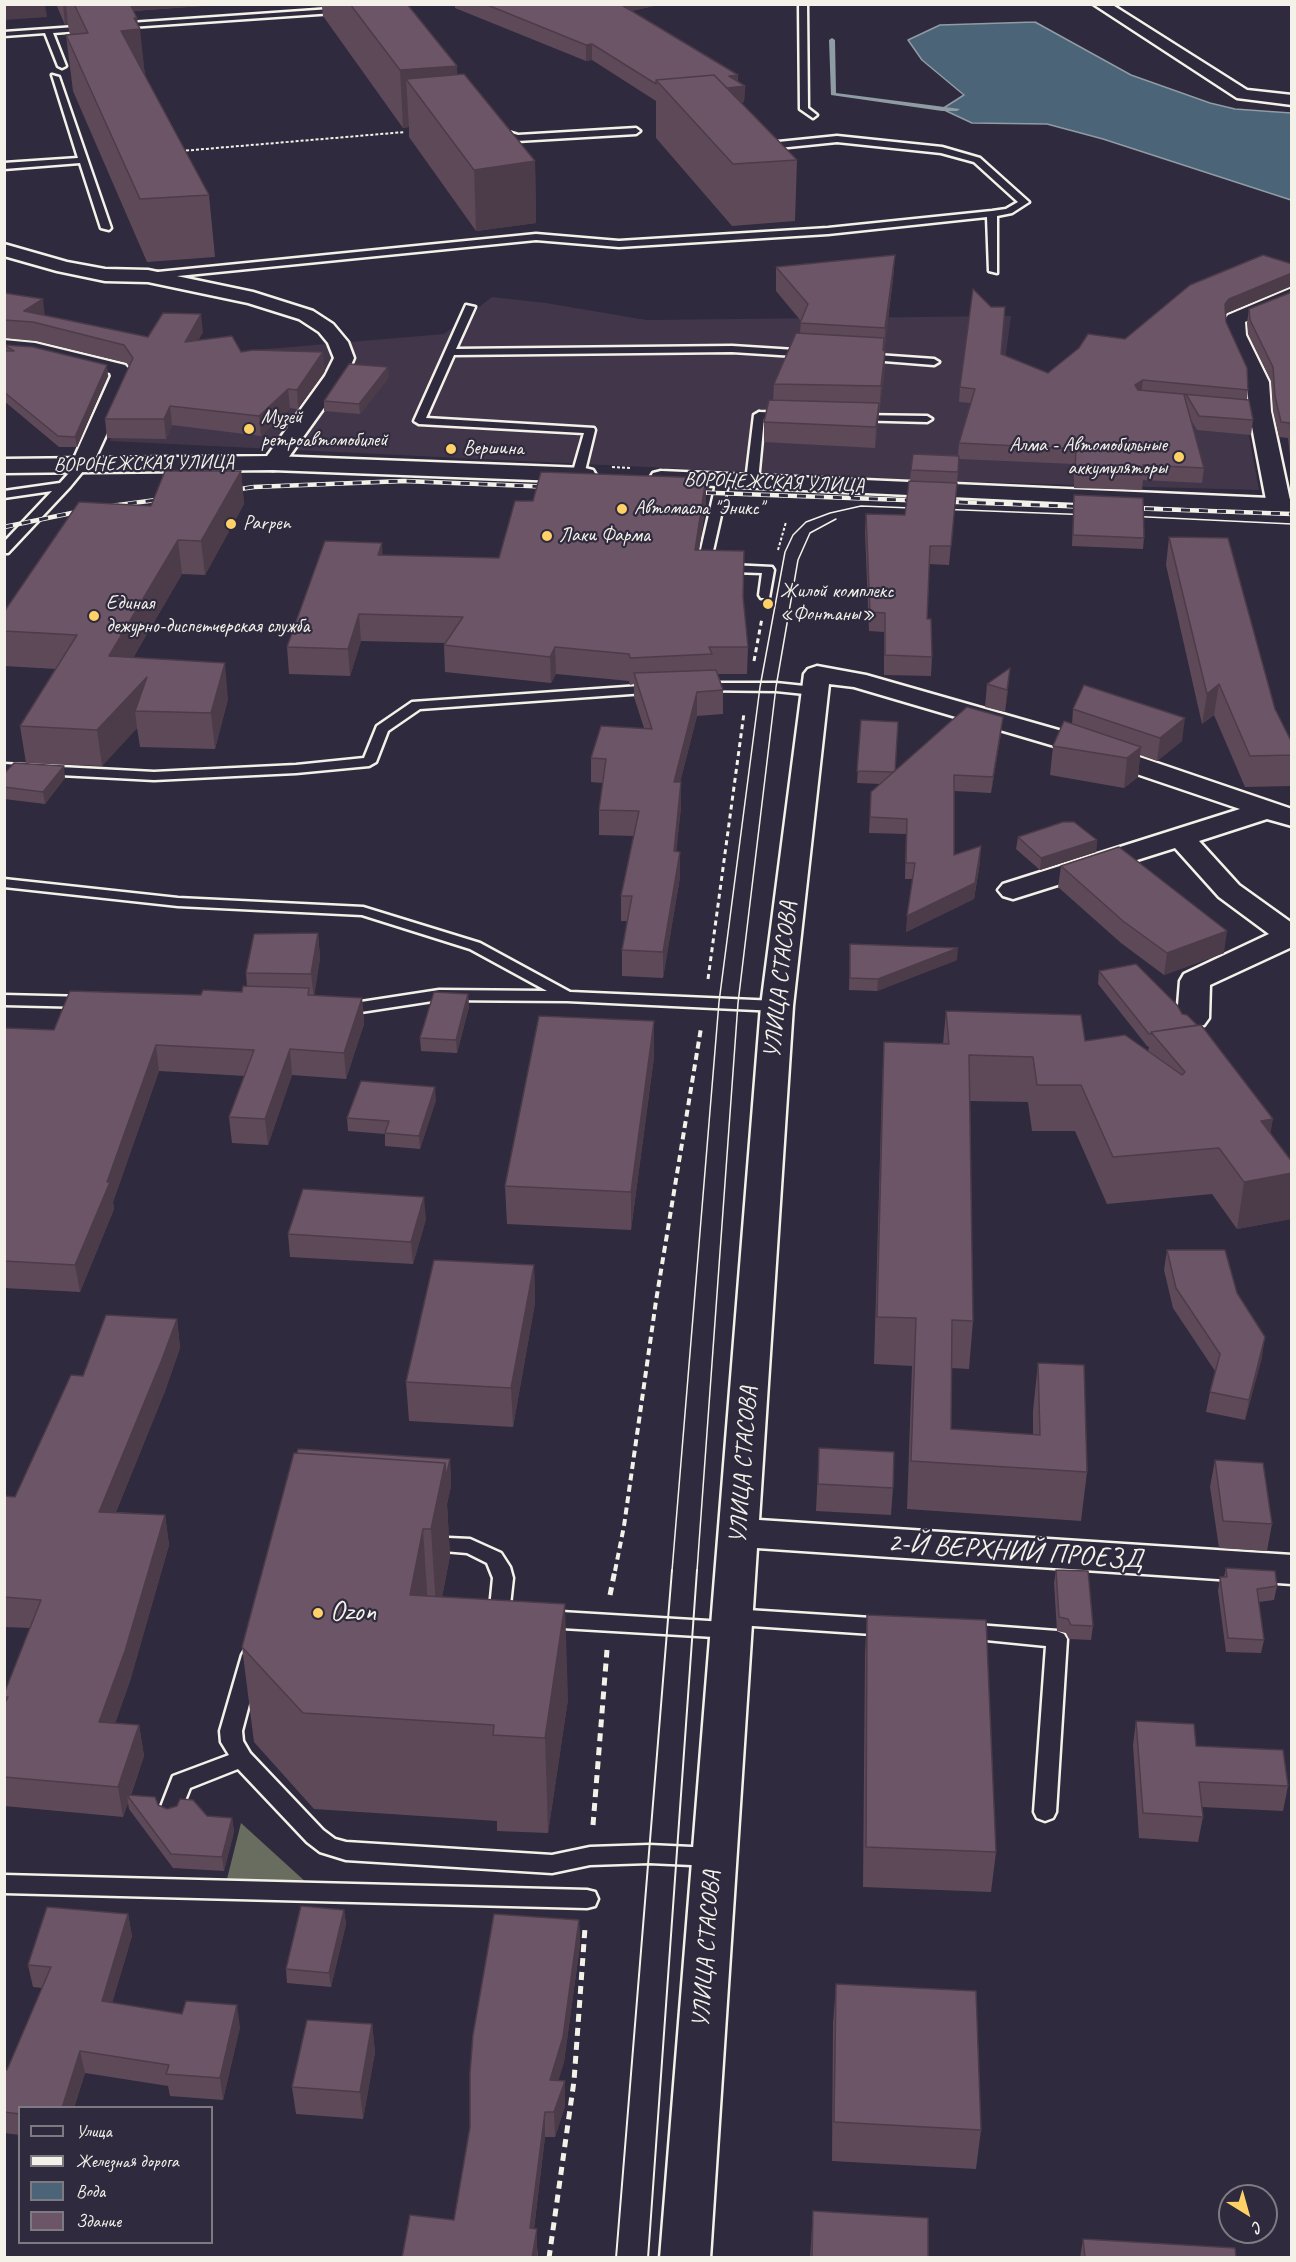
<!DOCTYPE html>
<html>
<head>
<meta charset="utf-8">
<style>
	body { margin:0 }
	#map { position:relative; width:1296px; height:2262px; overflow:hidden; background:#2f2a3d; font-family:Caveat,sans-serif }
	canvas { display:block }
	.frame { position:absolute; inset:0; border:6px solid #f4f1e8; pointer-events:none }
	.legend { position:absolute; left:18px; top:2106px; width:195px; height:138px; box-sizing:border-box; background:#2f2a3d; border:2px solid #7e7a81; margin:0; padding:8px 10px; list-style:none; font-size:18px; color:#f4f1e8 }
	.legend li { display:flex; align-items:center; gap:12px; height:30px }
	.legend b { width:30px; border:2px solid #7e7a81 }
	.north { position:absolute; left:1218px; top:2184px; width:60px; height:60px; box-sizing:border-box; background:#2f2a3d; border:2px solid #7e7a81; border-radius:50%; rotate:143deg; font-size:16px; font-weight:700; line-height:24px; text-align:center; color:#f4f1e8 }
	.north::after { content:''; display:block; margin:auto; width:21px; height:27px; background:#ffd166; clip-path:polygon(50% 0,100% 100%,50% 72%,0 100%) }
</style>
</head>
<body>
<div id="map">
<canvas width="1296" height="2262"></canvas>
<div class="frame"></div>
<ul class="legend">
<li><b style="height:8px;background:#2f2a3d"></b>Улица</li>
<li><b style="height:8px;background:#f4f1e8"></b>Железная дорога</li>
<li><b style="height:16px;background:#4c6477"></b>Вода</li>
<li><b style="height:16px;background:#6d5568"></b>Здание</li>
</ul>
<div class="north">С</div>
</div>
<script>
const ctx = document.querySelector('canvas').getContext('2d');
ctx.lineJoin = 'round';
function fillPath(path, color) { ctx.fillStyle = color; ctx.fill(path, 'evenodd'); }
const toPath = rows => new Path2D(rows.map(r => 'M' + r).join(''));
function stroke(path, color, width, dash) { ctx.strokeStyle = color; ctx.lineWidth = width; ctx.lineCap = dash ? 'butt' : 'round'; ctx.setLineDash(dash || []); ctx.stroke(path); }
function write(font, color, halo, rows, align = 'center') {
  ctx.font = font + ' Caveat,sans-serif'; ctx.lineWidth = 4.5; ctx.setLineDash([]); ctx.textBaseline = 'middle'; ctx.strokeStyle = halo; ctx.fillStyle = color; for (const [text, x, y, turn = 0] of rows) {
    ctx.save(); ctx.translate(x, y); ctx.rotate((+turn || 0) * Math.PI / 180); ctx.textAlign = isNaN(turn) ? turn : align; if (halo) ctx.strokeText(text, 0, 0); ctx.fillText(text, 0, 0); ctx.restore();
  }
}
fillPath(toPath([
	[492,297,546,303,646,320,1011,316,1001,391,1245,414,1259,490,935,481,110,441,138,360,444,334]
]), '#42374a');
fillPath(toPath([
	[241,1823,308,1884,227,1879]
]), '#686d5f');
const water = toPath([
	[1035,22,1131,75,1210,103,1235,109,1291,113,1291,200,1103,139,1047,124,972,123,942,109,964,95,922,60,908,40,940,25,1035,22]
]);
fillPath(water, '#4c6477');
stroke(water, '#8f9ca4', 1.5);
fillPath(toPath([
	[832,38,835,40,836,93,960,109,957,111,942,111,831,95,829,40,832,38]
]), '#8f9ca4');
const service = toPath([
	[799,4,807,4,808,108,817,115,813,118,800,109,799,4],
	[345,8,348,8,348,12,116,28,112,26,116,24,345,8],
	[90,26,94,28,93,30,53,33,66,66,62,68,58,66,45,33,4,36,4,32,90,26],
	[52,75,59,77,111,228,109,230,101,228,80,163,4,169,4,163,78,158,52,75],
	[498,123,508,132,518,135,636,128,640,131,636,134,517,141,502,136,494,126,498,123],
	[837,136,942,147,980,158,1029,202,1012,213,997,216,997,273,989,271,987,217,828,234,619,247,536,240,148,279,143,276,148,273,536,234,619,241,828,228,992,211,1006,209,1018,202,974,162,941,153,837,142,759,150,755,147,759,144,837,136],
	[466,305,475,307,456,349,732,346,811,351,816,354,811,357,732,352,454,355,426,418,594,428,595,430,584,475,578,478,572,475,584,433,419,424,414,421,466,305],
	[863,354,934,359,939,362,934,365,859,359,859,355,863,354],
	[759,412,788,413,793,416,788,419,764,418,758,481,752,484,746,481,754,415,759,412],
	[855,415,927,416,932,419,927,422,851,420,851,416,855,415],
	[82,462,88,465,70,487,8,553,4,553,4,542,52,491,4,498,4,491,60,483,78,463,82,462],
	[723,477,729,480,710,564,772,567,774,570,769,598,761,598,759,595,762,573,703,571,697,567,717,480,723,477],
	[701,683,776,683,814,687,821,691,814,695,776,691,696,690,694,687,696,684,701,683],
	[654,685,659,686,661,689,659,692,420,709,388,731,376,762,369,766,296,773,154,780,4,772,4,764,154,772,296,765,364,758,377,726,412,702,654,685],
	[4,879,178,898,363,907,480,943,570,992,777,1001,785,1006,777,1011,567,1001,439,1000,361,1012,341,1012,333,1007,336,1004,361,1002,439,990,547,991,470,949,362,915,178,906,4,887,4,879],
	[4,995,88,997,96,1002,88,1007,4,1005,4,995],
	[427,1537,470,1539,501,1553,510,1567,513,1578,510,1605,521,1615,518,1620,511,1623,504,1620,493,1613,490,1608,493,1578,487,1563,467,1553,420,1549,417,1544,420,1539,427,1537],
	[732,1609,887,1619,894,1622,897,1627,894,1632,887,1635,738,1625,741,1630,738,1635,731,1638,545,1627,538,1624,535,1619,538,1614,545,1611,725,1622,722,1617,725,1612,732,1609],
	[963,1624,1057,1631,1064,1634,1067,1639,1056,1812,1053,1818,1045,1821,1037,1818,1034,1812,1046,1646,956,1637,953,1632,956,1627,963,1624],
	[252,1647,259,1650,262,1655,242,1731,243,1741,250,1753,323,1830,335,1839,346,1842,552,1855,590,1847,649,1845,713,1848,721,1851,724,1857,721,1863,713,1866,649,1863,590,1865,552,1873,346,1860,320,1852,307,1842,238,1769,190,1788,178,1818,170,1821,162,1818,159,1812,173,1776,229,1755,221,1742,220,1731,242,1655,245,1650,252,1647],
	[4,1875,587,1890,595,1892,598,1899,595,1906,587,1908,4,1893,4,1875]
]);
const minor = toPath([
	[1093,4,1111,4,1247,90,1292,95,1292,105,1237,98,1093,4],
	[4,244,67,262,105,269,148,270,253,292,313,311,333,324,348,342,354,358,346,377,281,468,273,470,265,468,262,463,325,376,334,358,328,343,319,332,299,319,248,303,148,282,105,281,57,271,4,256,4,244],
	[1292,288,1292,302,1245,322,1246,335,1269,382,1271,411,1291,505,1287,510,1279,512,1271,510,1267,505,1249,411,1247,382,1226,335,1225,319,1228,315,1292,288],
	[4,340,35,343,125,365,129,369,133,376,90,470,82,472,74,470,71,465,111,376,110,373,35,355,4,352,4,340],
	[817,666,866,675,1069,733,1292,809,1292,826,1267,819,1199,841,1239,885,1292,923,1292,947,1210,985,1209,1018,1204,1025,1193,1027,1182,1025,1177,1018,1180,981,1184,974,1269,934,1219,897,1175,848,1013,899,1003,896,998,890,1003,884,1240,809,1051,745,854,687,829,684,793,1006,759,1520,1292,1555,1292,1584,757,1548,710,2258,660,2258,761,1006,804,674,808,669,817,666]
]);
const tertiary = toPath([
	[273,456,585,468,593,470,596,475,593,480,585,482,273,470,4,473,4,459,273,456],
	[661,471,1292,499,1292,513,653,483,650,478,653,473,661,471]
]);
stroke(service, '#f4f1e8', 5);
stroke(minor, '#f4f1e8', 5);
stroke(tertiary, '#f4f1e8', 5);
stroke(toPath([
	[181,151,405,132],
	[612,467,631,468],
	[778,550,786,522]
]), '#f4f1e8', 2, [3, 2]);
stroke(toPath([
	[754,661,762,618],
	[708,979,744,713]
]), '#f4f1e8', 3, [5, 4]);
stroke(toPath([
	[615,1571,624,1526,656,1301,701,1028]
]), '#f4f1e8', 4, [7, 4.5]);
stroke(toPath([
	[610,1595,615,1570],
	[593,1825,607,1650],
	[549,2258,574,2081,585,1928]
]), '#f4f1e8', 5, [8, 6]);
fillPath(service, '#2f2a3d');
fillPath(minor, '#2f2a3d');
fillPath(tertiary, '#2f2a3d');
stroke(toPath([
	[1127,516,1292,524],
	[672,1571,719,1002,760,687,785,552,793,535,806,522,830,513,861,506,1091,515],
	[697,1571,738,1003,776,687,798,560,810,533,836,519]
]), '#f4f1e8', 1.5);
stroke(toPath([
	[616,2258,672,1570],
	[648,2258,697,1570]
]), '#f4f1e8', 2);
const rail = toPath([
	[227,491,254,487,404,481,554,487],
	[689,492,1091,507],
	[1127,508,1292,514],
	[4,527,96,508,171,498]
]);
stroke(rail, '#f4f1e8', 4.5);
stroke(rail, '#2f2a3d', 3, [9]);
fillPath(toPath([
	[56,4,230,4,133,11,137,18,145,75,209,195,215,257,147,262,73,91,66,35,70,35,68,25,65,25],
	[315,4,407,4,457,66,457,75,535,161,536,223,476,231,409,137,409,127,403,128,323,16,322,7,316,7],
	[455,4,663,4,631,11,738,75,738,81,745,86,744,102,741,103,797,160,795,221,732,226,656,138,656,101,592,60,586,61,455,8],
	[895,255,893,279,884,351,885,351,884,376,879,413,875,448,764,442,764,422,773,401,774,384,800,333,801,321,776,291,776,267],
	[1292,264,1292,286,1227,313,1225,315,1226,322,1248,390,1247,400,1253,420,1251,435,1197,430,1190,418,1204,468,1202,483,1143,480,1142,490,1074,488,1074,464,959,459,957,483,910,481,911,470,958,456,959,443,971,403,959,402,960,387,1001,354,1048,373],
	[1292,292,1292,475,1288,438,1279,437,1273,411,1271,381,1248,334,1247,323,1249,309],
	[4,293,45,315,148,337,203,332,198,340,241,352,325,371,298,409,290,408,261,436,172,425,166,439,107,438,105,419,129,367,127,363,36,341,4,338],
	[4,345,108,375,77,447,59,447,4,401],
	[389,377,360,414,324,411,324,401],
	[241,471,244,504,205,575,182,574,133,658,228,699,215,749,140,747,137,728,102,766,26,763,20,726,56,669,4,666,4,612,151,506],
	[706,478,706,502,699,551,743,597,748,647,747,674,718,674,723,690,723,714,697,716,680,782,681,782,681,807,676,851,680,877,663,978,622,976,622,950,627,921,621,921,621,896,634,836,599,835,599,810,603,783,591,782,591,758,644,728,634,697,634,684,630,685,629,681,556,674,551,683,445,672,444,645,445,643,361,641,350,676,289,674,287,647,383,555,499,558,533,501],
	[957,483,949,565,929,564,927,619,932,657,931,676,884,675,884,632,869,631,865,532,866,514,905,515],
	[1074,495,1144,538,1143,549,1072,546],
	[1169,537,1275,709,1292,743,1292,786,1245,787,1214,715,1202,724,1166,565],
	[987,684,1008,690,1005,712,985,707],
	[1073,709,1182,741,1157,761,1140,755,1138,777,1124,788,1050,775,1053,746,1072,724],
	[861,720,895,770,1001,733,991,793,954,791,954,855,980,862,974,899,906,932,913,879,905,879,906,834,869,833,871,792,880,784,857,783],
	[4,774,65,778,45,804,4,799],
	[1018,837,1097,840,1096,852,1040,870,1016,849],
	[1061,866,1224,953,1164,975,1121,943,1058,887],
	[318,933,320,958,314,995,362,998,364,1024,346,1079,292,1075,268,1145,232,1143,229,1117,245,1076,159,1071,113,1202,114,1209,80,1292,4,1288,4,1028,54,1030,201,995,242,992,247,987,246,973],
	[850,944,957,960,877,991,849,990],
	[1099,971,1182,1014,1271,1133,1291,1219,1237,1229,1212,1194,1107,1204,1075,1131,1032,1131,1028,1102,970,1101,973,1321,969,1369,951,1368,951,1429,1033,1435,1033,1411,1038,1363,1087,1472,1081,1521,907,1509,912,1366,874,1364,882,1087,884,1042,943,1044,946,1011,1085,1041,1148,1052,1149,1047,1147,1046,1098,984],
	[468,994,469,1007,457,1053,421,1051,420,1038],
	[654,1057,631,1230,507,1224,505,1186],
	[436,1100,420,1149,385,1146,385,1134,348,1131,347,1118],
	[426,1219,413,1264,290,1257,288,1234],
	[1167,1250,1237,1293,1262,1357,1245,1420,1206,1412,1210,1392,1215,1371,1173,1308,1164,1270],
	[534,1265,535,1303,513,1427,409,1421,406,1382],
	[177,1319,180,1348,165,1391,116,1512,165,1515,169,1545,130,1681,115,1723,139,1725,144,1756,131,1795,167,1809,207,1816,232,1818,234,1832,224,1871,173,1868,129,1809,128,1803,123,1817,4,1806,4,1694,30,1628,4,1627,4,1496,15,1497,83,1376],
	[819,1448,893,1488,891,1515,816,1511],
	[450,1459,451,1486,447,1504,450,1556,442,1597,568,1699,548,1833,497,1831,497,1821,314,1809,254,1742,242,1647],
	[1215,1460,1272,1524,1267,1551,1219,1548,1210,1487],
	[1226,1568,1277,1586,1274,1600,1259,1602,1264,1640,1261,1653,1226,1652,1218,1591,1220,1577,1224,1577],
	[1056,1570,1093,1626,1091,1640,1069,1639,1066,1633,1057,1631,1054,1583],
	[867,1615,996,1852,991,1892,863,1887,865,1654],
	[1136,1721,1288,1786,1283,1811,1202,1807,1203,1817,1198,1842,1139,1838,1133,1745],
	[344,1910,346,1924,331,1987,287,1983,286,1969],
	[128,1914,132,1936,112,2003,240,2027,223,2100,170,2096,168,2086,85,2073,74,2108,20,2108,20,2135,4,2133,4,2069,7,2070,42,1988,33,1987,28,1965],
	[579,1920,580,1945,564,2062,558,2081,565,2106,555,2137,545,2137,534,2229,538,2254,537,2258,402,2258,454,2220,470,2127],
	[836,1984,981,2130,976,2169,832,2161,833,2024],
	[372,2024,375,2052,363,2119,296,2114,292,2087],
	[813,2211,928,2258,810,2258],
	[1083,2239,1236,2258,1080,2258]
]), '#5e4959');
fillPath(toPath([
	[4,4,45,4,47,17,4,20],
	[63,4,66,4,68,25,65,25],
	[118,4,230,4,119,12],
	[316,4,322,4,322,7,316,7],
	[612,4,663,4,612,15],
	[134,18,137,18,138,29,140,29,146,85,121,31],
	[592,44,592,60,586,61,586,45],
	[457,66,459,123,406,79,409,127,403,128,400,70],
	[738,75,737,87,745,86,744,102,684,111,729,76],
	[535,161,536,223,476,231,474,170],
	[895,255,893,279,884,354,885,328],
	[1292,273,1291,286,1227,313,1223,318,1225,304,1229,299],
	[43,299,45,318,24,311],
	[201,314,203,332,187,361,185,342],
	[885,351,884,376,879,413,881,386],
	[323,352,325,371,298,409,297,390],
	[107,365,108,375,77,447,75,437],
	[388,367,389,377,360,414,359,404],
	[1143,380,1141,395,1135,385],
	[288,389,290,408,261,436,259,416],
	[879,403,878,423,875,448,876,427],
	[170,406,172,425,166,439,164,419],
	[241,471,244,504,205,575,201,541],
	[706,478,706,502,695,576,695,550],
	[178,540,182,574,113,692,109,656],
	[382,543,383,568,378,555],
	[359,614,361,641,350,676,348,649],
	[555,647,556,674,551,683,550,657],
	[225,663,228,699,215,749,211,713],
	[1010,668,1008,690,1005,712,1007,690],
	[147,677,135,711,137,728,102,766,97,730],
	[1219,684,1214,715,1202,724,1207,694],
	[697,692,697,716,674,807,674,782],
	[1003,717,1001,733,991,793,993,777],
	[1185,718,1182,741,1157,761,1160,738],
	[1141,747,1138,777,1124,788,1127,758],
	[64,766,65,778,45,804,43,792],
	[681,782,681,807,674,876,674,851],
	[1097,840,1096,852,1040,870,1041,858],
	[981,846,980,862,974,899,906,932,907,916],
	[680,852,680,877,663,978,663,952],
	[1227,931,1224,953,1164,975,1167,953],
	[318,933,320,958,314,999,311,974],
	[958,948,957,960,877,991,878,979],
	[468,994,469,1007,457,1053,456,1040],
	[362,998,364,1024,346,1079,344,1053],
	[654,1021,654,1057,631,1230,631,1192],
	[156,1045,159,1071,113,1202,114,1209,80,1292,75,1265,107,1182],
	[290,1049,292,1075,268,1145,265,1119],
	[435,1087,436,1100,420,1149,419,1136],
	[1273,1119,1265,1165,1261,1121],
	[1292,1173,1291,1219,1237,1229,1244,1182],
	[424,1197,426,1219,413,1264,411,1242],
	[534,1265,535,1303,513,1427,511,1388],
	[177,1319,180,1348,165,1391,104,1541,99,1512],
	[1265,1337,1262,1357,1245,1420,1249,1400],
	[450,1459,451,1486,447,1504,450,1556,437,1624,431,1529,445,1463],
	[165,1515,169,1545,130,1681,105,1752,99,1722],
	[423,1529,429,1623,410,1595],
	[565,1604,568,1699,548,1833,545,1738],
	[139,1725,144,1756,129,1799,127,1795,128,1803,123,1817,118,1787],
	[232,1818,234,1832,224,1871,222,1857],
	[344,1910,346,1924,331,1987,329,1973],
	[128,1914,132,1936,106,2023,102,2001],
	[579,1920,580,1945,564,2062,551,2105,550,2080],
	[237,2005,240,2027,223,2100,220,2078],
	[372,2024,375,2052,363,2119,360,2092],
	[80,2051,85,2073,74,2108,62,2108],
	[565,2081,565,2106,555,2137,554,2112],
	[545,2112,545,2137,531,2253,530,2228],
	[537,2229,537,2258,532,2258]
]), '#4c3c49');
const building = toPath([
	[74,4,130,4,137,18,134,18,140,29,121,31,209,195,140,199,66,35,88,33,74,4],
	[350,4,407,4,457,66,400,70,350,4],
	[485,4,620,4,738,75,729,76,745,86,727,88,714,75,656,80,656,84,592,44,586,45,485,4],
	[464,74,535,161,474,170,406,79,464,74],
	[714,75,797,160,733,164,656,80,714,75],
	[895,255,885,328,800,323,808,304,776,267,895,255],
	[1263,255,1292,264,1292,273,1229,299,1225,304,1226,322,1247,368,1248,390,1143,380,1135,385,1138,390,1249,400,1253,420,1199,416,1186,394,1184,395,1204,468,1143,465,1143,475,1075,472,1076,449,959,443,975,389,960,387,973,289,991,307,1005,307,1001,354,1048,373,1079,348,1088,334,1125,339,1190,285,1263,255],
	[1292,292,1292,438,1290,423,1281,422,1275,396,1273,367,1250,320,1249,309,1292,292],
	[4,293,43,299,24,311,148,337,163,313,201,314,185,342,232,336,241,352,253,350,323,352,297,390,288,389,259,416,170,406,164,419,105,419,133,358,124,345,33,322,4,320,4,293],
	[796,333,884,338,883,350,885,351,881,386,774,384,796,333],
	[4,345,33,347,107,365,75,437,58,436,4,392,4,351,14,351,4,345],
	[349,364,388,367,359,404,324,401,349,364],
	[769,400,879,403,876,427,764,422,769,400],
	[913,454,959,456,958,472,911,470,913,454],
	[165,471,241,471,201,541,178,540,109,656,225,663,211,713,135,711,147,677,97,730,20,726,77,635,4,631,4,612,79,502,151,506,165,471],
	[541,472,706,478,695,550,744,551,743,597,748,647,709,647,712,654,630,658,629,654,555,647,550,657,444,645,463,617,359,614,348,649,287,647,325,541,382,543,378,555,499,558,515,501,533,501,541,472],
	[909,481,957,483,951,546,930,546,927,619,931,619,932,657,885,655,885,613,870,612,866,514,905,515,909,481],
	[1074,495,1143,498,1144,538,1073,535,1074,495],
	[1169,537,1228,538,1275,709,1292,743,1292,755,1250,756,1219,684,1207,694,1169,537],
	[1010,668,1007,690,987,684,1010,668],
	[716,670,723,690,697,692,674,782,681,782,674,851,680,852,663,952,622,950,632,896,621,896,639,811,599,810,606,759,591,758,601,726,652,729,634,673,716,670],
	[1084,685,1185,718,1160,738,1073,709,1084,685],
	[967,707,1003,717,993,777,954,775,954,855,981,846,975,883,907,916,915,863,906,863,907,819,870,817,871,792,967,707],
	[861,720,898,722,895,771,893,772,857,771,861,720],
	[1064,721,1141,747,1127,758,1053,746,1064,721],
	[14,763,64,766,43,792,4,787,4,774,14,763],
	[1063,822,1074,822,1097,840,1041,858,1018,837,1063,822],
	[1119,847,1227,931,1167,953,1123,921,1061,866,1119,847],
	[318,933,311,974,246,973,254,934,318,933],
	[850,944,958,948,878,979,850,978,850,944],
	[1136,964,1177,1005,1182,1014,1187,1015,1197,1025,1151,1032,1151,1034,1149,1034,1099,971,1136,964],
	[243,986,309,988,308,995,362,998,344,1053,290,1049,265,1119,229,1117,254,1050,156,1045,107,1182,110,1182,75,1265,4,1261,4,1028,54,1030,70,991,201,995,203,990,242,992,243,986],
	[434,992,468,994,456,1040,420,1038,434,992],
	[946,1011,1081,1015,1085,1041,1125,1035,1182,1075,1185,1072,1151,1032,1201,1025,1273,1119,1261,1121,1292,1162,1292,1173,1244,1182,1219,1148,1113,1157,1081,1085,1037,1085,1033,1057,969,1055,973,1321,952,1320,951,1429,1040,1435,1038,1363,1084,1365,1087,1472,911,1461,916,1318,877,1317,884,1042,949,1044,946,1011],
	[539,1016,654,1021,631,1192,505,1186,539,1016],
	[361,1081,435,1087,419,1136,385,1133,389,1121,347,1118,361,1081],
	[303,1189,424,1197,411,1242,288,1234,303,1189],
	[1167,1250,1225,1250,1237,1293,1265,1337,1249,1400,1210,1392,1220,1354,1176,1288,1167,1250],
	[434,1260,534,1265,511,1388,406,1382,434,1260],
	[106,1315,177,1319,161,1362,99,1512,165,1515,125,1651,99,1722,139,1725,118,1787,4,1777,4,1705,8,1697,4,1697,4,1694,41,1600,4,1597,4,1496,15,1497,71,1375,83,1376,106,1315],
	[819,1448,894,1452,893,1488,818,1484,819,1448],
	[298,1449,450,1459,446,1477,445,1463,297,1453,298,1449],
	[294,1453,445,1463,431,1529,423,1529,410,1595,565,1604,545,1738,493,1735,494,1725,303,1713,242,1647,294,1453],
	[1215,1460,1263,1463,1272,1524,1223,1521,1215,1460],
	[1226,1568,1275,1571,1277,1586,1257,1589,1264,1640,1228,1638,1220,1577,1227,1577,1226,1568],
	[1056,1570,1088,1571,1093,1626,1071,1625,1068,1619,1059,1617,1056,1570],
	[867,1615,986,1620,996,1852,866,1847,867,1615],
	[1136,1721,1194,1724,1196,1746,1283,1750,1288,1786,1199,1782,1203,1817,1143,1813,1136,1721],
	[127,1795,155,1797,158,1805,167,1809,177,1806,180,1799,193,1800,207,1816,232,1818,222,1857,171,1854,127,1795],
	[301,1906,344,1910,329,1973,286,1969,301,1906],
	[47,1907,128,1914,102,2001,182,2014,186,2001,237,2005,220,2078,166,2074,169,2065,80,2051,62,2108,20,2108,20,2114,4,2112,4,2069,7,2070,51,1967,28,1965,47,1907],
	[494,1914,579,1920,563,2037,550,2080,565,2081,554,2112,545,2112,530,2228,537,2229,532,2258,402,2258,410,2215,454,2220,470,2127,470,2073,473,2035,494,1914],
	[836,1984,976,1991,981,2130,834,2122,836,1984],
	[307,2020,372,2024,360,2092,292,2087,307,2020],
	[813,2211,928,2218,928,2258,812,2258,813,2211],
	[1083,2239,1235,2248,1236,2258,1085,2258,1083,2239]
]);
fillPath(building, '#6d5568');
stroke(building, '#4c3c49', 1.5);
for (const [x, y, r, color] of [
	[249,429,6,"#ffd166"],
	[451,449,6,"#ffd166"],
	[1179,457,6,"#ffd166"],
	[622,509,6,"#ffd166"],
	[231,524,6,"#ffd166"],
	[547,536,6,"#ffd166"],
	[768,604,6,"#ffd166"],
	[94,616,6,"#ffd166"],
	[318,1613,6,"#ffd166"]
]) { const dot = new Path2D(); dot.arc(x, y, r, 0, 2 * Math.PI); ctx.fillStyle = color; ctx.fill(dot); stroke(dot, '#2f2a3d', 2); }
write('20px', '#f4f1e8', '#2f2a3d', [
	["Музей",261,418],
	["ретроавтомобилей",261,441],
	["Алма - Автомобильные",1167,446,"right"],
	["аккумуляторы",1167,469,"right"],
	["Вершина",463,449],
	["Автомасла \"Эникс\"",634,509],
	["Parpen",243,524],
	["Лаки Фарма",559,536],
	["Жилой комплекс",780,592],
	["«Фонтаны»",780,615],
	["Единая",106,604],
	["дежурно-диспетчерская служба",106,627]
], 'left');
write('20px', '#f4f1e8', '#2f2a3d', [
	["ВОРОНЕЖСКАЯ УЛИЦА",144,464,-1],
	["ВОРОНЕЖСКАЯ УЛИЦА",774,483,2]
]);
write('24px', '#f4f1e8', '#2f2a3d', [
	["УЛИЦА СТАСОВА",781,980,-84],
	["УЛИЦА СТАСОВА",744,1465,-86],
	["УЛИЦА СТАСОВА",707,1949,-86]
]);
write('28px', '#f4f1e8', '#2f2a3d', [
	["2-Й ВЕРХНИЙ ПРОЕЗД",1015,1552,4]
]);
write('28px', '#f4f1e8', '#2f2a3d', [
	["Ozon",330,1613]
], 'left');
</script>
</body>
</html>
